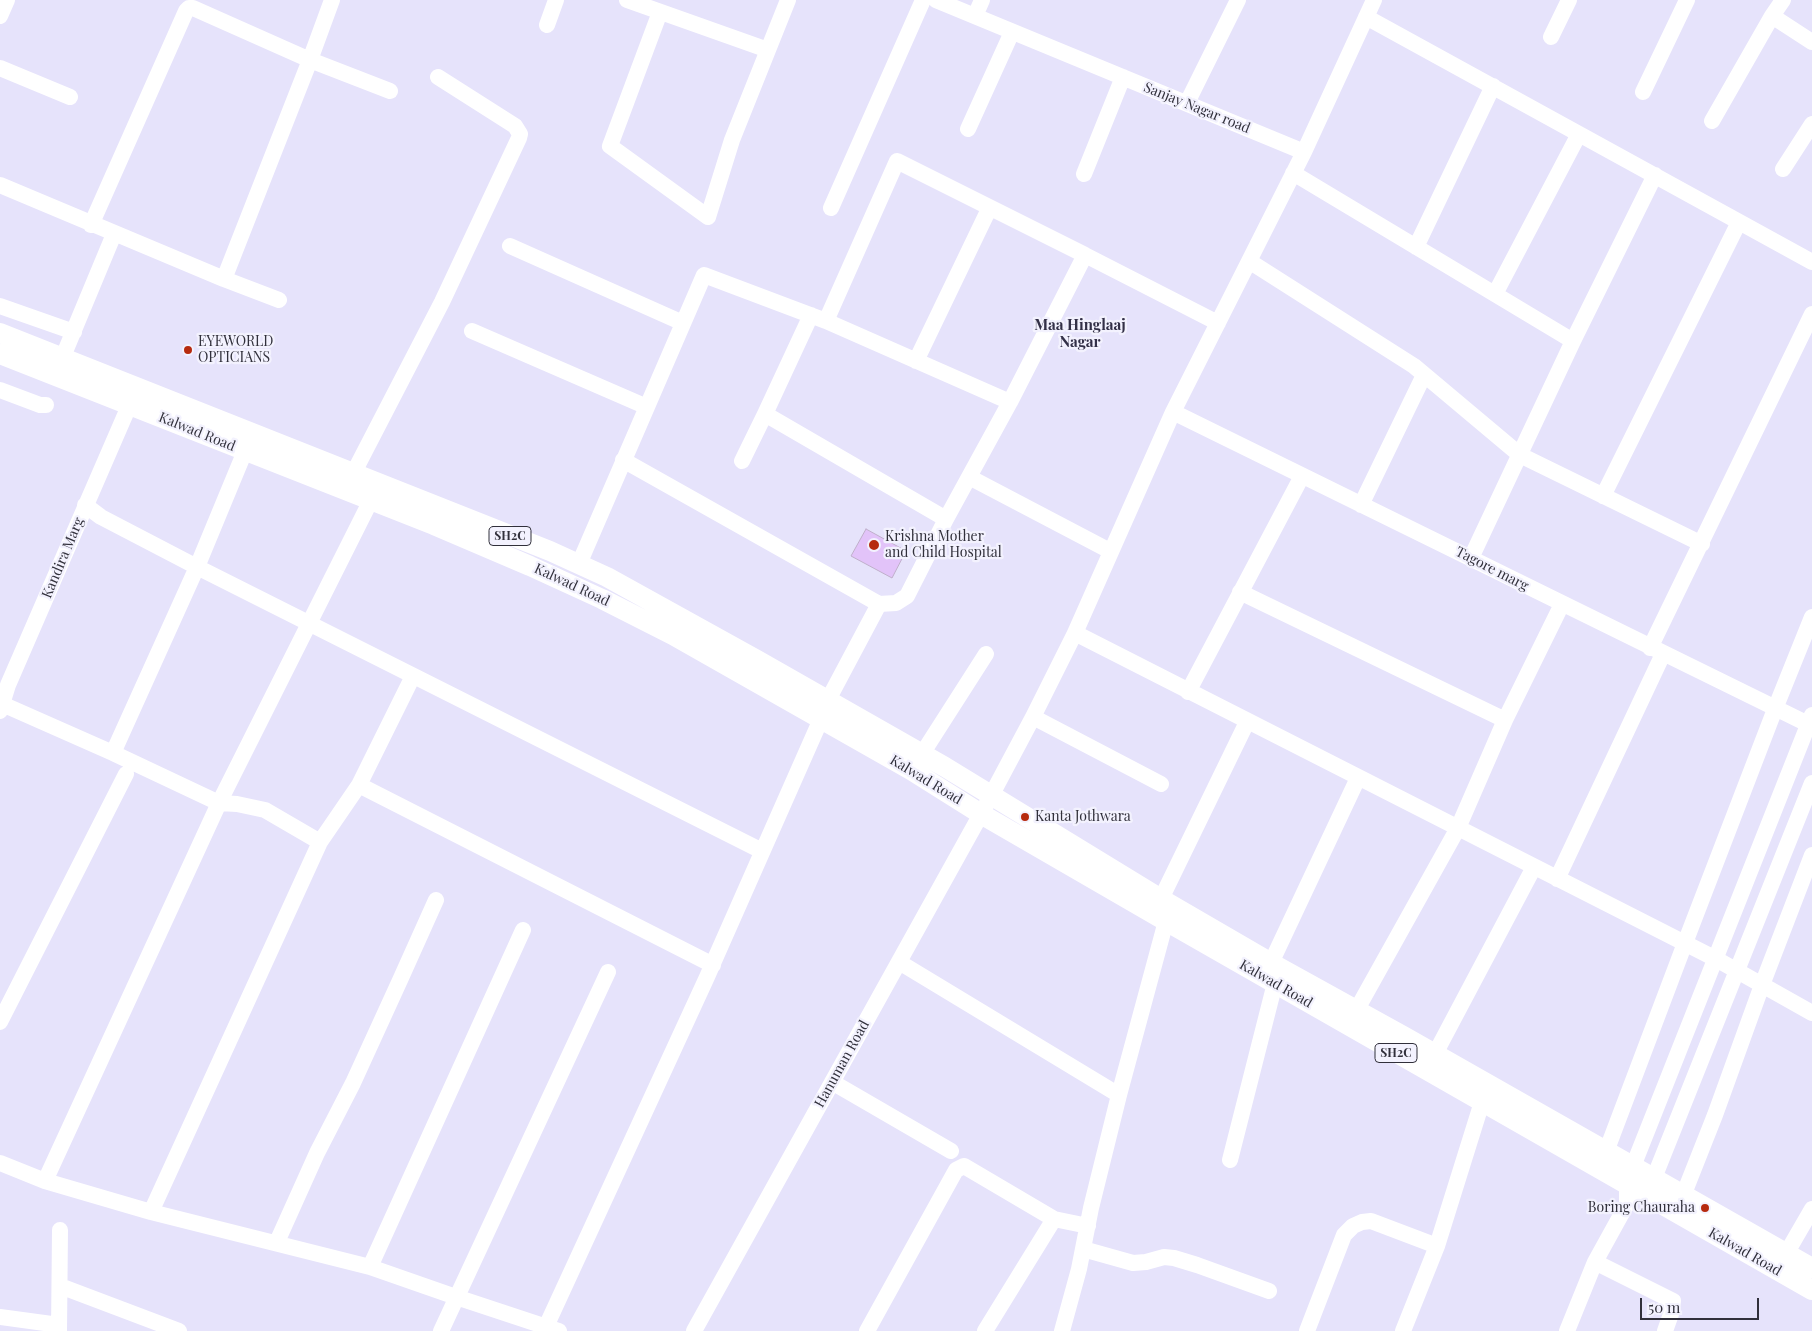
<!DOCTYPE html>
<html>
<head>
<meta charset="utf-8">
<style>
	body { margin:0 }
	#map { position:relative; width:1812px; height:1331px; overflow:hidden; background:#e6e3fb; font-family:"Playfair Display",serif }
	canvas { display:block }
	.scale { position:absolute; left:1640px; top:1298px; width:119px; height:22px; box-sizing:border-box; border:2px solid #31303b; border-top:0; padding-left:6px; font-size:15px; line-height:18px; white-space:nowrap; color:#31303b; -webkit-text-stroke:4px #f3f2fe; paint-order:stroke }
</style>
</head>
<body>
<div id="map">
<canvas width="1812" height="1331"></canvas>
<div class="scale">50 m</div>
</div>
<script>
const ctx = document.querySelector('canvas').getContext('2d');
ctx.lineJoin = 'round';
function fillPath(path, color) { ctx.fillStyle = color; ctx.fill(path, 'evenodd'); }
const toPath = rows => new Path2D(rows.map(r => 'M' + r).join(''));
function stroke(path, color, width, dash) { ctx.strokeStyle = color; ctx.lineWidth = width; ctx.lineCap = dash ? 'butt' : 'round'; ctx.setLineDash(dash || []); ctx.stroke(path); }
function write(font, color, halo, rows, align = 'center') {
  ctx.font = font + ' "Playfair Display",serif'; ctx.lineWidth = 4.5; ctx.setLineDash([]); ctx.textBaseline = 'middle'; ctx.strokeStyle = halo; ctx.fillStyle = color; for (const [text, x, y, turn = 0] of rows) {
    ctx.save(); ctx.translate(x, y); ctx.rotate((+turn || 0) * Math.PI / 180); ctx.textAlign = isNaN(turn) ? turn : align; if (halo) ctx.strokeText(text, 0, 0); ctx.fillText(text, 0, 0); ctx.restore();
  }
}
const building = toPath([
	[866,529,906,551,892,578,851,556,866,529]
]);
fillPath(building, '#e2c3f9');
stroke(building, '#bfafca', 1);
stroke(toPath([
	[627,0,768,50],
	[936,0,1304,152,1374,0],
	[660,12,610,146,708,217,732,140,788,0],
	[0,16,7,0],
	[975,16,982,0],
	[1772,16,1812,42],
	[1366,17,1812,262],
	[547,25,556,0],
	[1551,37,1569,0],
	[0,68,70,97],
	[1643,92,1687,0],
	[1187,103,1238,0],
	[1712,121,1772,16,1783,0],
	[968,129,1012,32],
	[1783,169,1812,124],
	[1293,173,1573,341],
	[1084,174,1123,77],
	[0,185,224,279,279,300],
	[831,208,923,0],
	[91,225,186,11,189,8,193,8,310,60,390,91],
	[510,246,683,323],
	[1416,247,1493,86],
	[1249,261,1414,366,1520,455,1702,544],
	[224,279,310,60,332,0],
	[1495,294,1579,134],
	[0,306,74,332],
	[826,321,897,161,1085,255],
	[472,331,647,407],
	[62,359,114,234],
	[916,361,989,209],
	[0,390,40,405,46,405],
	[1173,412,1812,726],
	[765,414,946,519],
	[623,460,879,604,896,603,907,596,946,519,1010,402,1085,255,1218,323],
	[742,461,765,414,811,315],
	[353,474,442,302,519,138,520,134,515,126,438,77],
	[969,477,1110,551],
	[1603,496,1739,222],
	[85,505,101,517,197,567,762,851],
	[1361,505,1424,375],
	[1471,558,1573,341,1655,175],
	[579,564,704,275,826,321,1010,402],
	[1240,592,1505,720],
	[1075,633,1716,959,1812,1013],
	[1650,648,1812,314],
	[1188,692,1302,476],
	[828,700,879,604],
	[2,704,113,753,219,803,237,804,265,810,320,842],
	[0,711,8,685,129,406],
	[1033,717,1161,784],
	[113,753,197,567,245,451],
	[922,754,986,654],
	[359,785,713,965],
	[1557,879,1663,654],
	[1161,899,1247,722],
	[899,962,1119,1095],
	[1271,963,1358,778],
	[1356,1011,1458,828,1505,720,1562,604],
	[0,1022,126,774],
	[1435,1054,1534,867],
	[832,1082,951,1151],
	[1606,1152,1685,943,1775,709,1812,617],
	[1230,1160,1275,983],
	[0,1163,45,1181,151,1212,370,1267,456,1297,559,1331],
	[45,1181,219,803,371,500],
	[1650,1188,1812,783],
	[1683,1196,1715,1115,1762,985,1812,855],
	[151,1212,320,842,359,785,413,676],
	[277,1242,317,1153,353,1083,401,978,436,900],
	[1083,1249,1133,1263,1146,1262,1164,1257,1174,1258,1197,1265,1269,1291],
	[1786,1254,1812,1209],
	[1595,1262,1673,1301,1671,1314,1665,1331],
	[370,1267,523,930],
	[60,1286,179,1331],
	[0,1317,59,1325],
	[59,1331,60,1230],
	[441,1331,608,972],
	[544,1331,707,977,821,719],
	[694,1331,991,796,1033,717,1075,633,1173,412,1304,152],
	[867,1331,956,1170,964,1166,1054,1219],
	[985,1331,1054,1219,1088,1226],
	[1062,1331,1079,1269,1091,1208,1119,1095,1166,921],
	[1307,1331,1344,1235,1353,1226,1362,1222,1371,1221,1437,1246],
	[1403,1331,1437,1246,1482,1102],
	[1567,1331,1595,1262,1627,1204,1627,1184,1630,1174,1812,715]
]), '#fff', 16);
stroke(toPath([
	[0,333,550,551,607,577,757,660,945,767,1161,899,1271,963,1405,1037,1812,1268],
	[0,354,434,525,530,566,602,599,673,635,911,770,981,814,1166,921,1812,1290]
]), '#fff', 20);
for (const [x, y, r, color] of [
	[188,350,5,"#b62a0f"],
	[874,545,6,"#b62a0f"],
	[1025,817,5,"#b62a0f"],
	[1705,1208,5,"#b62a0f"]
]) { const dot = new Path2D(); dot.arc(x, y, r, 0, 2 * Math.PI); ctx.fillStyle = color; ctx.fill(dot); stroke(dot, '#f3f2fe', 2); }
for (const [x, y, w] of [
	[510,536,42],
	[1396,1053,42]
]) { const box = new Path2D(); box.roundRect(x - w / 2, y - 9.5, w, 19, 4); ctx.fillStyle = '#f3f2fe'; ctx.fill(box); stroke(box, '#31303b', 1); }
write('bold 12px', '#31303b', null, [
	["SH2C",510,536],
	["SH2C",1396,1053]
]);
write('14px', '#31303b', '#f3f2fe', [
	["Sanjay Nagar road",1197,108,22],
	["Kalwad Road",197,432,22],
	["Kandira Marg",63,558,-67],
	["Tagore marg",1492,569,27],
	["Kalwad Road",572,585,25],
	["Kalwad Road",926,780,31],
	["Kalwad Road",1276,984,30],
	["Hanuman Road",842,1064,-61],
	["Kalwad Road",1745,1252,30]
]);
write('14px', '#31303b', '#f3f2fe', [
	["EYEWORLD",198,342],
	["OPTICIANS",198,358],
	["Krishna Mother",885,537],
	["and Child Hospital",885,553],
	["Kanta Jothwara",1035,817],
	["Boring Chauraha",1695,1208,"right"]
], 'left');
write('bold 15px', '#333047', '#f3f2fe', [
	["Maa Hinglaaj",1080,325],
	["Nagar",1080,342]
]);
</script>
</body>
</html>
